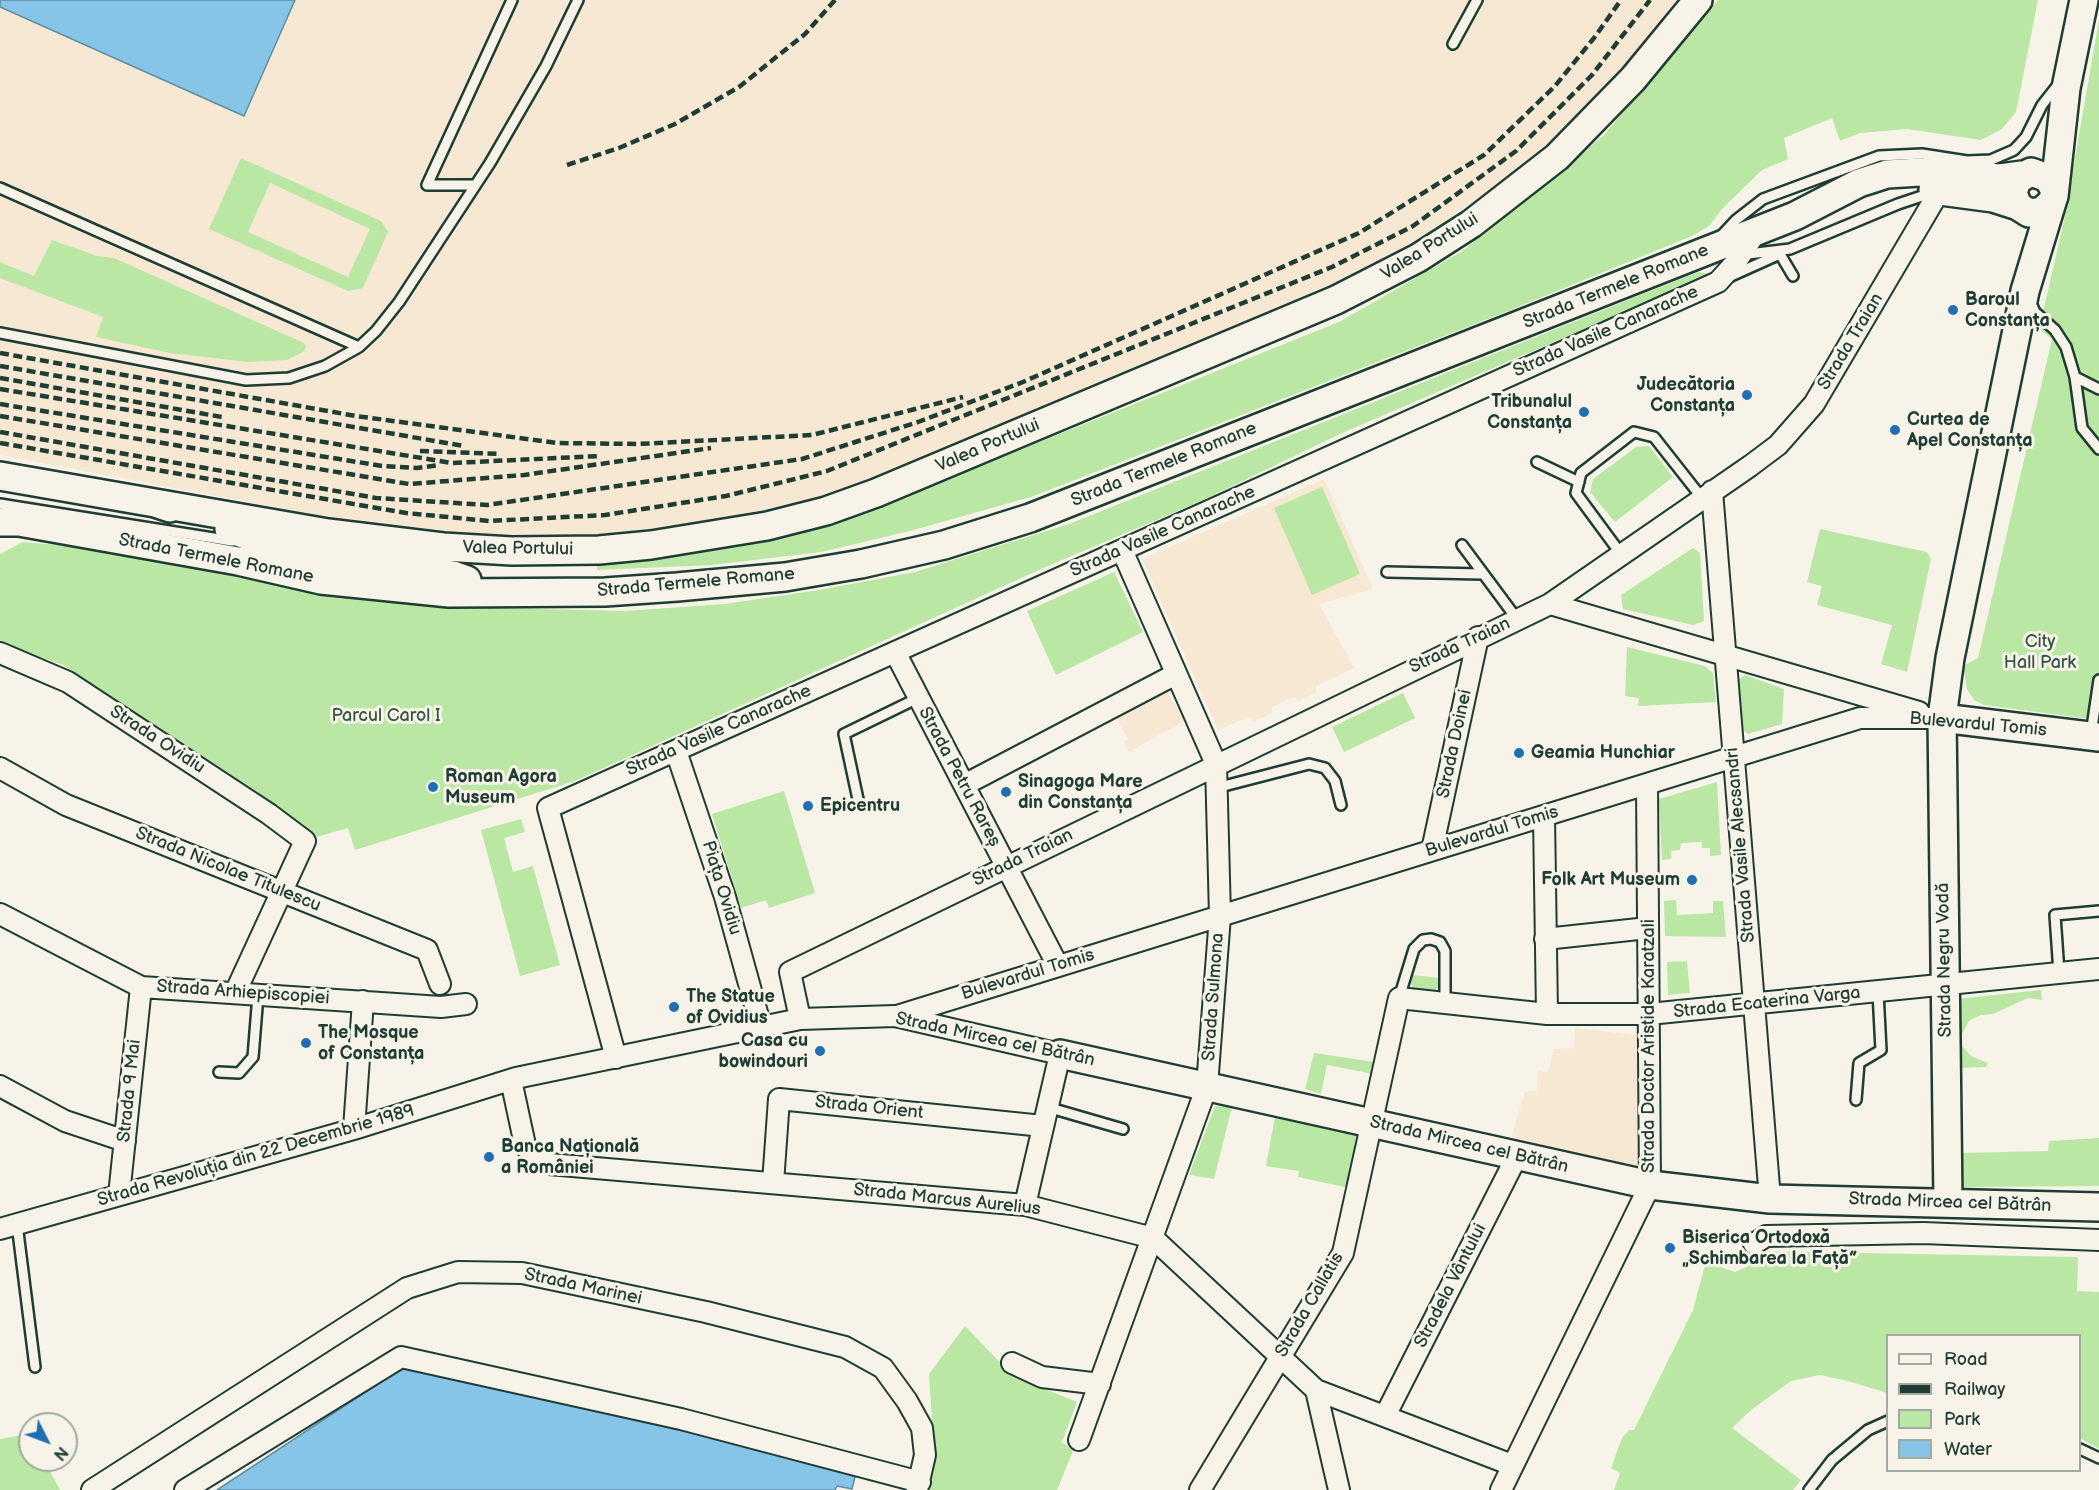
<!DOCTYPE html>
<html>
<head>
<meta charset="utf-8">
<style>
	body { margin:0 }
	#map { position:relative; width:2099px; height:1490px; overflow:hidden; background:#f7f3e8; font-family:"Balsamiq Sans",sans-serif }
	canvas { display:block }
	.legend { position:absolute; left:1886px; top:1334px; width:195px; height:138px; box-sizing:border-box; background:#f7f3e8; border:2px solid #a1aaa0; margin:0; padding:8px 10px; list-style:none; font-size:18px; color:#1f3d34 }
	.legend li { display:flex; align-items:center; gap:12px; height:30px }
	.legend b { width:30px; border:2px solid #a1aaa0 }
	.north { position:absolute; left:18px; top:1412px; width:60px; height:60px; box-sizing:border-box; background:#f7f3e8; border:2px solid #a1aaa0; border-radius:50%; rotate:132deg; font-size:16px; font-weight:700; line-height:24px; text-align:center; color:#1f3d34 }
	.north::after { content:''; display:block; margin:auto; width:21px; height:27px; background:#1f6fb2; clip-path:polygon(50% 0,100% 100%,50% 72%,0 100%) }
</style>
</head>
<body>
<div id="map">
<canvas width="2099" height="1490"></canvas>
<ul class="legend">
<li><b style="height:8px;background:#f7f3e8"></b>Road</li>
<li><b style="height:8px;background:#1f3d34"></b>Railway</li>
<li><b style="height:16px;background:#bae7a4"></b>Park</li>
<li><b style="height:16px;background:#87c5e8"></b>Water</li>
</ul>
<div class="north">N</div>
</div>
<script>
const ctx = document.querySelector('canvas').getContext('2d');
ctx.lineJoin = 'round';
function fillPath(path, color) { ctx.fillStyle = color; ctx.fill(path, 'evenodd'); }
const toPath = rows => new Path2D(rows.map(r => 'M' + r).join(''));
function stroke(path, color, width, dash) { ctx.strokeStyle = color; ctx.lineWidth = width; ctx.lineCap = dash ? 'butt' : 'round'; ctx.setLineDash(dash || []); ctx.stroke(path); }
function write(font, color, halo, rows, align = 'center') {
  ctx.font = font + ' "Balsamiq Sans",sans-serif'; ctx.lineWidth = 6; ctx.setLineDash([]); ctx.textBaseline = 'middle'; ctx.strokeStyle = halo; ctx.fillStyle = color; for (const [text, x, y, turn = 0] of rows) {
    ctx.save(); ctx.translate(x, y); ctx.rotate((+turn || 0) * Math.PI / 180); ctx.textAlign = isNaN(turn) ? turn : align; if (halo) ctx.strokeText(text, 0, 0); ctx.fillText(text, 0, 0); ctx.restore();
  }
}
fillPath(toPath([
	[295,0,1676,0,1642,49,1590,107,1526,164,1444,222,1367,271,1287,309,924,460,824,497,693,524,596,535,517,537,408,532,0,455,0,7,243,116],
	[1324,479,1373,589,1319,604,1354,668,1316,686,1316,692,1299,701,1294,697,1272,707,1272,713,1254,721,1249,717,1218,730,1142,559],
	[1165,686,1184,721,1129,752,1124,742,1128,740,1114,714],
	[1575,1028,1636,1035,1641,1164,1638,1170,1510,1141,1525,1092,1537,1091,1538,1071,1548,1072,1554,1049,1574,1048]
]), '#f6e8d3');
fillPath(toPath([
	[1718,0,2038,0,2016,112,2002,129,1981,140,1907,129,1860,133,1840,141,1832,118,1784,138,1788,159,1762,170,1722,209,1709,226,1692,236,1503,313,1031,497,910,531,821,552,712,565,597,570,597,561,728,546,845,520,1339,322,1461,252,1603,136],
	[2099,20,2099,720,1984,705,1974,700,1967,689,1963,666,1978,658,2052,339,2039,329,2064,221],
	[241,158,381,221,388,232,363,288,348,291,209,229],
	[270,183,370,229,348,277,248,232],
	[52,240,97,256,114,258,304,343,306,347,303,352,287,360,248,362,170,353,96,337,103,317,0,278,0,262,34,276],
	[1698,272,1712,274,1342,433,1199,502,1041,569,575,781,355,850,348,828,309,839,274,813,258,792,63,665,0,643,0,554,23,542,92,548,315,593,497,608,625,611,725,604,819,590,915,572,1069,524],
	[1649,446,1673,477,1615,522,1590,492,1593,479,1636,447],
	[1322,487,1360,574,1312,595,1274,508],
	[1820,529,1927,552,1931,559,1907,672,1881,664,1892,625,1817,605,1822,586,1807,582],
	[1693,548,1700,553,1704,621,1693,625,1623,609,1621,595],
	[1114,572,1143,632,1056,675,1027,611],
	[1627,647,1705,666,1713,673,1716,702,1638,706,1639,698,1625,696],
	[1745,675,1784,689,1782,724,1748,734,1743,730,1739,679],
	[1403,693,1415,718,1344,752,1332,727],
	[1717,782,1721,855,1710,856,1710,848,1702,848,1702,842,1681,843,1680,850,1671,851,1671,859,1662,860,1659,799],
	[784,791,815,893,769,908,766,900,741,908,712,814],
	[521,819,525,832,504,838,513,872,533,866,560,965,520,976,481,830],
	[1676,900,1677,915,1713,913,1713,901,1723,901,1726,937,1665,936,1664,901],
	[1687,961,1690,993,1668,995,1667,962],
	[1412,975,1440,978,1438,988,1430,994,1417,992,1411,984],
	[2041,990,2042,1000,2028,998,1993,1014,1981,1015,1969,1021,1962,1034,1962,1046,1971,1056,1988,1063,1986,1067,1959,1068,1957,999],
	[1314,1053,1375,1062,1373,1074,1327,1065,1321,1094,1305,1089],
	[1215,1106,1232,1107,1214,1179,1189,1175],
	[1275,1117,1356,1135,1349,1188,1298,1177,1299,1171,1266,1166],
	[2099,1138,2099,1186,1962,1187,1961,1153,2048,1151,2049,1141],
	[1710,1246,1712,1259,1718,1266,1735,1272,1748,1266,1754,1251,2078,1257,2077,1291,2099,1292,2099,1449,2080,1438,2080,1336,1888,1336,1887,1393,1848,1381,1820,1375,1791,1381,1751,1410,1732,1428,1801,1480,1793,1490,1614,1490,1620,1473,1611,1468,1622,1438,1629,1430,1634,1430,1693,1310],
	[965,1326,1013,1376,1077,1402,1062,1442,1073,1451,1057,1490,929,1490,935,1464,929,1374],
	[28,1434,30,1460,44,1460,60,1490,0,1490,0,1439]
]), '#bae7a4');
const water = toPath([
	[0,0,295,0,244,116,0,7,0,0],
	[408,1364,856,1473,852,1489,837,1486,835,1490,217,1490,408,1364]
]);
fillPath(water, '#87c5e8');
stroke(water, '#5d8fa0', 1.5);
const lane = toPath([
	[1453,44,1477,0],
	[474,185,427,185,512,0],
	[0,188,359,347],
	[1722,235,1736,220,1763,199,1879,156,1922,154,1967,161,1991,160,2014,150,2026,137,2042,105,2061,81],
	[1740,255,1790,249,1898,204,1931,193],
	[1731,276,1780,254,1793,276],
	[2030,301,2035,312,2055,330,2066,347,2075,377,2082,428,2099,449],
	[0,333,246,380,289,378,325,366,359,347,376,331,399,302,490,163,546,66,578,0],
	[2075,377,2099,389],
	[1537,462,1579,482],
	[0,504,232,541],
	[1462,545,1517,619],
	[1621,554,1576,493,1581,473,1634,432,1654,437,1702,498],
	[1387,572,1482,574],
	[2091,734,2099,680],
	[1216,788,1309,764,1325,768,1335,781,1341,805],
	[859,804,844,734,918,698],
	[2059,973,2055,915,2099,911],
	[1399,998,1414,949,1423,940,1431,939,1440,942,1445,951,1445,1003],
	[219,1072,239,1073,253,1057,258,995],
	[1856,1100,1859,1063,1881,1050,1878,992],
	[1047,1107,1123,1129],
	[17,1224,35,1367],
	[2080,1449,2099,1458],
	[1809,1490,1832,1460,1868,1430,1888,1421]
]);
const street = toPath([
	[1712,491,1770,1199],
	[1550,604,1919,712],
	[895,652,1058,966],
	[0,653,68,682,269,814,305,841,235,993],
	[676,751,725,897,761,1027],
	[0,768,66,805,427,950,440,984],
	[964,785,1176,674],
	[1544,816,1547,1014],
	[1432,850,1478,637],
	[0,914,141,987,441,1007,466,1004],
	[1545,939,1648,928],
	[897,1016,1860,718,1942,718],
	[800,1019,790,972,1550,604,1750,466,1778,445,1814,404,1940,190],
	[616,1058,548,808,1718,282,1736,262,1757,231],
	[511,1080,525,1145,531,1154,549,1164,1025,1205,1153,1238,1316,1390,1512,1465],
	[0,1086,65,1121,125,1141],
	[354,1129,363,1001],
	[773,1183,779,1099,1043,1126],
	[119,1195,141,987],
	[0,1229,354,1129,516,1078,800,1019,895,1016,1060,1054,1025,1205],
	[1754,1244,1766,1236,1923,1233,2099,1240],
	[1012,1363,1042,1377,1100,1384],
	[1316,1390,1339,1490],
	[1385,1416,1517,1156],
	[1079,1440,1207,1086,1220,916,1216,764,1122,550],
	[92,1490,407,1288,458,1272,522,1273,706,1312,845,1347,883,1368,907,1401,922,1428,925,1455,917,1490],
	[185,1490,401,1357,681,1419,920,1482],
	[1200,1490,1343,1253,1399,998,1547,1014,1649,1014,2099,969],
	[1501,1490,1650,1185,1647,784]
]);
const secondary = toPath([
	[2054,189,2048,178,2031,172,2017,180,2013,193,2018,206,2029,213,2042,211,2052,202,2054,196,2066,88,2084,0],
	[1933,190,1993,198,2018,206],
	[0,476,155,503,170,508],
	[155,503,328,533,443,547,512,551,599,550,651,545,767,526,826,511,876,493,1336,300,1418,258,1471,224,1557,157,1633,79,1698,0],
	[0,522,19,522,238,561,321,580,449,593,605,592,677,587,785,577,861,564,944,545,1030,518,1795,216,1859,183,1887,174,1920,172,2000,178,2022,175],
	[229,529,291,551,453,575,467,580],
	[1942,718,2099,737],
	[1060,1054,1650,1185,1770,1199,2099,1207],
	[1948,1202,1942,718,1950,658,2025,291,2052,202]
]);
stroke(lane, '#1f3d34', 14);
stroke(street, '#1f3d34', 24);
stroke(secondary, '#1f3d34', 32);
stroke(lane, '#f7f3e8', 9);
stroke(street, '#f7f3e8', 20);
stroke(secondary, '#f7f3e8', 27);
stroke(toPath([
	[567,165,619,148,675,124,739,87,805,34,835,0],
	[0,353,356,416,557,443,638,444,812,435,963,397],
	[0,366,464,446],
	[0,378,222,417],
	[0,389,452,463,600,456],
	[0,404,382,466,417,468,439,465],
	[0,416,409,484,524,475,711,448],
	[0,432,376,498,487,505,802,459,918,422,1023,382,1359,233,1484,155,1555,86,1594,38,1621,0],
	[0,443,406,513,489,521,605,515,726,496,827,471,1332,267,1413,226,1516,151,1592,75,1650,0],
	[420,451,501,454]
]), '#1f3d34', 4.5, [9, 4.5]);
for (const [x, y, r, color] of [
	[1953,310,6,"#1f6fb2"],
	[1747,395,6,"#1f6fb2"],
	[1584,412,6,"#1f6fb2"],
	[1895,430,6,"#1f6fb2"],
	[1519,753,6,"#1f6fb2"],
	[433,787,6,"#1f6fb2"],
	[1006,792,6,"#1f6fb2"],
	[808,806,6,"#1f6fb2"],
	[1692,880,6,"#1f6fb2"],
	[674,1007,6,"#1f6fb2"],
	[306,1043,6,"#1f6fb2"],
	[820,1051,6,"#1f6fb2"],
	[489,1157,6,"#1f6fb2"],
	[1670,1248,6,"#1f6fb2"]
]) { const dot = new Path2D(); dot.arc(x, y, r, 0, 2 * Math.PI); ctx.fillStyle = color; ctx.fill(dot); stroke(dot, '#f7f3e8', 2); }
write('18px', '#1f3d34', '#f7f3e8', [
	["Valea Portului",1430,247,-32],
	["Strada Termele Romane",1616,287,-22],
	["Strada Vasile Canarache",1606,332,-24],
	["Strada Traian",1851,342,-59],
	["Valea Portului",988,446,-23],
	["Strada Termele Romane",1164,465,-22],
	["Strada Vasile Canarache",1163,532,-24],
	["Valea Portului",518,549,1],
	["Strada Termele Romane",216,559,11],
	["Strada Termele Romane",696,583,-5],
	["Strada Traian",1460,646,-25],
	["Bulevardul Tomis",1978,725,5],
	["Strada Vasile Canarache",719,731,-24],
	["Strada Ovidiu",157,740,33],
	["Strada Doinei",1455,744,-78],
	["Strada Petru Rareș",959,777,62],
	["Bulevardul Tomis",1492,832,-17],
	["Strada Vasile Alecsandri",1741,845,-95],
	["Strada Traian",1023,858,-26],
	["Strada Nicolae Titulescu",228,870,22],
	["Piața Ovidiu",721,888,73],
	["Strada Negru Vodă",1945,960,-91],
	["Bulevardul Tomis",1028,975,-17],
	["Strada Arhiepiscopiei",243,993,4],
	["Strada Sulmona",1214,997,-86],
	["Strada Ecaterina Varga",1767,1003,-6],
	["Strada Mircea cel Bătrân",995,1040,12],
	["Strada Doctor Aristide Karatzali",1649,1046,-90],
	["Strada 9 Mai",130,1091,-84],
	["Strada Orient",869,1108,6],
	["Strada Mircea cel Bătrân",1469,1145,13],
	["Strada Revoluția din 22 Decembrie 1989",256,1156,-16],
	["Strada Marcus Aurelius",947,1200,6],
	["Strada Mircea cel Bătrân",1950,1203,2],
	["Stradela Vântului",1451,1286,-63],
	["Strada Marinei",583,1287,12],
	["Strada Callatis",1310,1305,-60]
]);
write('bold 18px', '#1f3d34', '#f7f3e8', [
	["Baroul",1965,300],
	["Constanța",1965,321],
	["Judecătoria",1735,385,"right"],
	["Constanța",1735,406,"right"],
	["Tribunalul",1572,402,"right"],
	["Constanța",1572,423,"right"],
	["Curtea de",1907,420],
	["Apel Constanța",1907,441],
	["Geamia Hunchiar",1531,753],
	["Roman Agora",445,777],
	["Museum",445,798],
	["Sinagoga Mare",1018,782],
	["din Constanța",1018,803],
	["Epicentru",820,806],
	["Folk Art Museum",1680,880,"right"],
	["The Statue",686,997],
	["of Ovidius",686,1018],
	["The Mosque",318,1033],
	["of Constanța",318,1054],
	["Casa cu",808,1041,"right"],
	["bowindouri",808,1062,"right"],
	["Banca Națională",501,1147],
	["a României",501,1168],
	["Biserica Ortodoxă",1682,1238],
	["„Schimbarea la Față”",1682,1259]
], 'left');
write('18px', '#365645', '#f7f3e8', [
	["City",2040,642],
	["Hall Park",2040,663],
	["Parcul Carol I",386,716]
]);
</script>
</body>
</html>
